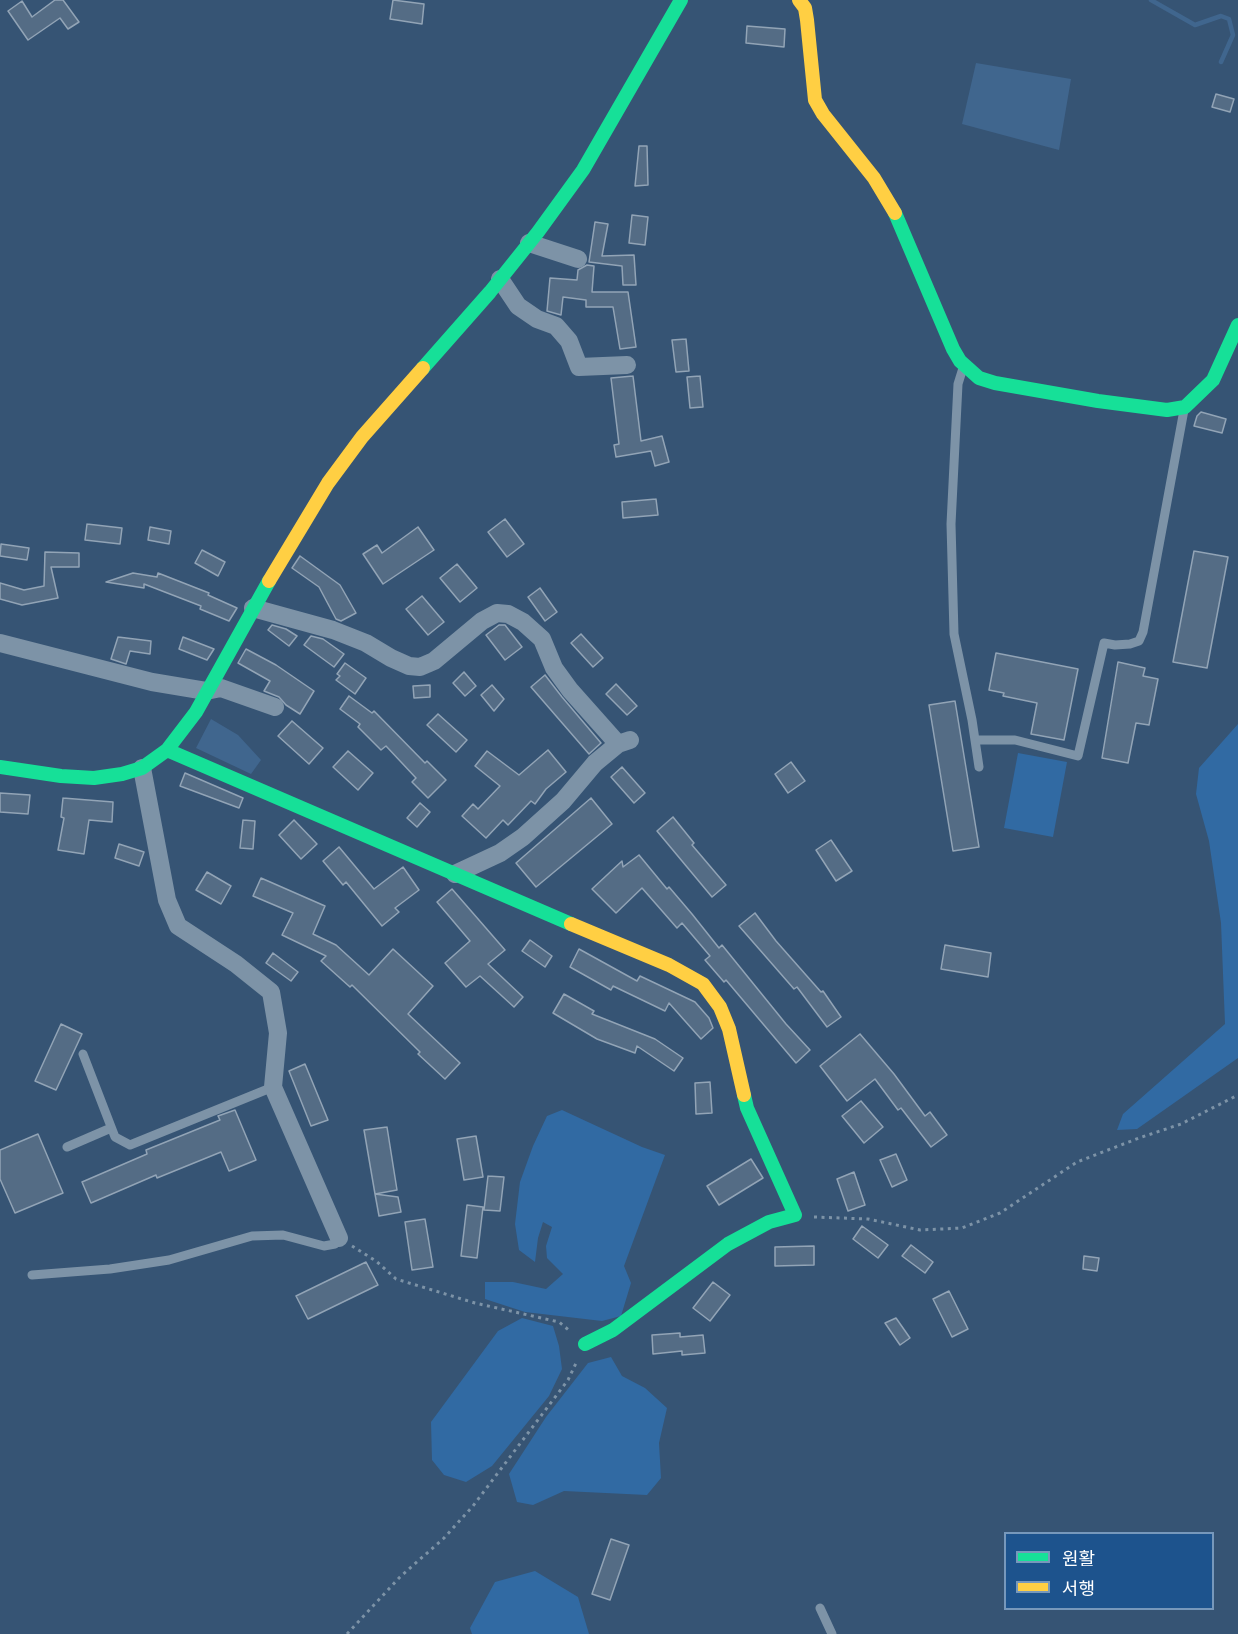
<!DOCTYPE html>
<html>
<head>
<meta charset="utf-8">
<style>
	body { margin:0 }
	#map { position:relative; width:1238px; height:1634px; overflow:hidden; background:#365474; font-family:"Archivo Narrow","Noto Sans KR",sans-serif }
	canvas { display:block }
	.legend { position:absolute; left:1004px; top:1532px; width:210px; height:78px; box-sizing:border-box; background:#1d538d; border:2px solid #7798bb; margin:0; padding:8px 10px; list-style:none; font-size:18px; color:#fff }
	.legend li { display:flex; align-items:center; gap:12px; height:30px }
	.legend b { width:30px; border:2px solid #7798bb }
</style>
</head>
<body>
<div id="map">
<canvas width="1238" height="1634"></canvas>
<ul class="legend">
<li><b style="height:8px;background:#16e098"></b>원활</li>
<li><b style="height:8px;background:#ffcf43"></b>서행</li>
</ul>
</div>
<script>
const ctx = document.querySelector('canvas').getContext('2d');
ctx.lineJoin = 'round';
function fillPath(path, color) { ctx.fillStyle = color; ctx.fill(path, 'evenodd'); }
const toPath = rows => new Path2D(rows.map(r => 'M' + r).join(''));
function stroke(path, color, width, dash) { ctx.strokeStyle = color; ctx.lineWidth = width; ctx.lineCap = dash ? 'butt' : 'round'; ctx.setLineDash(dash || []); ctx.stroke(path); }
fillPath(toPath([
	[1238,724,1238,1058,1137,1129,1117,1130,1123,1114,1225,1024,1221,923,1209,841,1196,794,1199,768],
	[1018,753,1067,762,1053,837,1004,828],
	[562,1110,642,1147,665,1155,624,1266,631,1283,621,1316,602,1321,525,1312,485,1299,485,1282,513,1282,546,1289,563,1274,547,1258,546,1246,552,1227,543,1222,538,1238,535,1262,519,1250,515,1224,520,1182,533,1146,547,1116],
	[522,1318,553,1326,559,1346,562,1369,549,1396,492,1466,466,1482,444,1475,432,1460,431,1422,498,1331],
	[611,1357,622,1376,645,1388,667,1408,659,1443,661,1478,647,1495,564,1491,533,1505,517,1502,509,1474,546,1417,588,1363],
	[535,1571,578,1597,589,1634,472,1634,470,1628,495,1582]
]), '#316aa3');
fillPath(toPath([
	[976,63,1071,79,1059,150,962,124],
	[211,719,238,735,261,760,251,774,196,748]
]), '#40668e');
stroke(toPath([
	[1151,0,1195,25,1221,16,1229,19,1233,35,1221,62]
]), '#40668e', 4.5);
const building = toPath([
	[55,0,63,0,79,22,68,29,60,18,28,40,8,11,22,1,32,17,55,0],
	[393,0,424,4,422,24,390,19,393,0],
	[747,26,785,29,784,47,746,43,747,26],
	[1216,94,1234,99,1230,112,1212,107,1216,94],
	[639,146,647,146,648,185,635,186,639,146],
	[632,215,648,217,645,245,629,243,632,215],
	[595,222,608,224,602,256,634,255,636,285,623,285,622,266,589,262,595,222],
	[587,265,594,266,592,292,628,292,636,347,620,349,613,307,586,307,586,300,563,297,561,315,547,311,550,278,577,280,578,270,587,265],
	[686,339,689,371,676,372,672,340,686,339],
	[633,376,641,441,662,436,669,462,655,466,651,451,616,457,614,445,619,444,611,378,633,376],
	[700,376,703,407,690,408,687,377,700,376],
	[1201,412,1226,419,1222,433,1194,426,1197,416,1201,412],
	[656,499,658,515,623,518,622,502,656,499],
	[505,519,524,544,507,557,488,532,505,519],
	[87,524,122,528,120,544,85,540,87,524],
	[150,527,171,531,169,544,148,540,150,527],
	[418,527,434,550,383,584,363,554,377,545,382,553,418,527],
	[1,544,29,548,27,560,0,556,1,544],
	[202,550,225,562,218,576,195,563,202,550],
	[1194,551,1228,557,1207,668,1173,662,1194,551],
	[45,552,79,553,79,567,51,567,58,598,22,605,0,599,0,583,24,590,44,586,45,552],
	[300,556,340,585,356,613,341,621,336,619,319,587,292,568,300,556],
	[457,564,477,588,460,602,440,578,457,564],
	[133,573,157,577,158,573,209,593,208,595,237,608,229,621,200,609,201,606,144,584,144,588,106,582,133,573],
	[540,588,557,612,545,621,528,597,540,588],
	[422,596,444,622,428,635,406,609,422,596],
	[272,625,286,629,297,636,289,646,268,630,272,625],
	[499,625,505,625,522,647,505,660,486,635,499,625],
	[581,634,603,658,593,667,571,643,581,634],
	[311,636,323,639,344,654,334,667,304,645,311,636],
	[118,637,151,641,150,654,130,651,126,664,111,659,118,637],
	[183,637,214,649,207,660,179,649,183,637],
	[246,649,276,665,314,691,300,714,286,705,279,697,264,691,270,681,238,663,246,649],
	[996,653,1078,669,1064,740,1031,734,1037,703,1003,696,1004,693,989,690,996,653],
	[1118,662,1145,668,1143,676,1158,679,1149,725,1136,723,1128,763,1102,758,1118,662],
	[345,663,366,678,355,694,336,680,340,676,337,674,345,663],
	[464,672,476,686,465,696,453,683,464,672],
	[545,675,562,697,601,743,589,754,531,687,545,675],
	[616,684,637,706,627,715,606,694,616,684],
	[430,685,430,697,414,698,413,686,430,685],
	[492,685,504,699,494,711,481,695,492,685],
	[349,696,372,713,374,711,425,763,427,761,446,780,428,798,412,782,416,778,386,746,381,750,358,727,360,724,340,709,349,696],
	[955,701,979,847,953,851,929,705,955,701],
	[438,714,467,740,456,752,427,725,438,714],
	[292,721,323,748,309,764,278,736,292,721],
	[548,750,566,772,546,789,535,804,531,801,508,825,503,820,486,838,462,816,473,804,478,809,500,786,475,766,487,751,519,775,548,750],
	[348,751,373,773,358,790,333,767,348,751],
	[791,762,805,781,788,793,775,774,791,762],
	[622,767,645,793,634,803,611,777,622,767],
	[185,773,243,798,239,808,180,786,185,773],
	[0,793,30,795,28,814,0,812,0,793],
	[63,798,113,802,112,822,89,820,84,854,58,850,64,818,61,817,63,798],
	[591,798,612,824,536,887,516,863,591,798],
	[420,803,430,812,417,827,407,818,420,803],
	[673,817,694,843,692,845,726,885,712,897,657,831,673,817],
	[243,820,255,821,253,849,240,848,243,820],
	[294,820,317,844,301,859,279,835,294,820],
	[831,840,852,871,836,881,816,850,831,840],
	[119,844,144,852,139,866,115,858,119,844],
	[339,847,374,889,403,867,419,890,395,908,399,912,382,926,346,882,343,885,323,861,339,847],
	[639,855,667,889,669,887,692,914,719,948,722,945,786,1024,810,1050,796,1063,726,980,724,982,705,960,710,956,682,923,677,928,642,888,616,913,592,889,622,861,623,867,639,855],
	[207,872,231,886,221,904,196,890,207,872],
	[261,878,325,906,313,934,336,945,369,975,393,949,433,986,408,1014,460,1063,445,1079,418,1054,420,1052,352,985,350,987,321,961,326,956,282,935,293,913,253,896,261,878],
	[452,889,505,950,488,964,523,997,514,1007,480,976,466,987,445,963,470,941,437,902,452,889],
	[755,913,776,941,821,992,823,991,841,1017,827,1027,797,987,794,989,739,926,755,913],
	[530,940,552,956,545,967,522,951,530,940],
	[945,945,991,953,988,977,941,969,945,945],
	[579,949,637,981,640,976,695,1002,709,1018,713,1028,701,1039,669,1003,665,1011,613,986,611,990,570,967,579,949],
	[273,953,298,972,291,981,266,963,273,953],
	[564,994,594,1011,592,1014,655,1039,683,1058,674,1071,637,1046,635,1053,597,1039,553,1013,564,994],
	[61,1024,82,1034,56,1090,35,1081,61,1024],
	[860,1034,894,1074,925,1116,930,1112,947,1135,931,1147,901,1108,898,1110,875,1079,847,1101,820,1066,860,1034],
	[305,1064,328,1120,311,1126,289,1071,305,1064],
	[710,1082,712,1113,696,1114,695,1083,710,1082],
	[861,1101,883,1127,864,1143,842,1116,861,1101],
	[235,1110,256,1160,229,1171,221,1152,157,1178,156,1175,91,1203,82,1182,147,1154,146,1150,220,1120,218,1116,235,1110],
	[387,1127,397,1190,375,1194,364,1130,387,1127],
	[38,1134,63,1193,15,1213,0,1179,0,1150,38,1134],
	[476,1136,483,1177,464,1180,457,1139,476,1136],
	[896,1154,907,1180,892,1187,880,1160,896,1154],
	[751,1159,763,1178,719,1205,707,1186,751,1159],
	[854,1172,865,1205,848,1211,837,1179,854,1172],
	[488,1176,504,1177,500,1211,484,1210,488,1176],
	[375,1194,398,1197,401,1212,379,1216,375,1194],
	[467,1205,483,1207,477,1258,461,1256,467,1205],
	[425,1219,433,1267,412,1270,405,1222,425,1219],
	[862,1226,888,1245,878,1258,853,1239,862,1226],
	[911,1245,933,1262,925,1273,902,1256,911,1245],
	[814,1246,814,1265,775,1266,775,1247,814,1246],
	[1084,1256,1099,1258,1097,1271,1083,1269,1084,1256],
	[366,1262,378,1285,308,1319,296,1296,366,1262],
	[713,1282,730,1295,710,1321,693,1308,713,1282],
	[949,1291,968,1329,952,1337,933,1299,949,1291],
	[896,1318,910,1338,900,1345,885,1323,896,1318],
	[680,1333,680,1337,703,1335,705,1353,682,1355,682,1351,653,1354,652,1335,680,1333],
	[611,1539,629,1545,610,1600,592,1594,611,1539]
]);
fillPath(building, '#546c85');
stroke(building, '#92a4b6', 1.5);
stroke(toPath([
	[814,1217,868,1219,920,1230,962,1228,1000,1213,1077,1162,1139,1138,1181,1124,1238,1095],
	[352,1246,376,1261,396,1279,475,1303,559,1322,571,1332],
	[347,1634,400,1577,444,1538,473,1506,568,1380,577,1361]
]), '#7d93a7', 3, [3, 4.5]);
stroke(toPath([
	[963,368,958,384,951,524,954,634,972,720,979,767],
	[975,740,1015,740,1078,756,1104,643,1115,645,1130,644,1139,641,1143,632,1184,410],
	[83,1054,115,1137,130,1145,273,1087],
	[67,1147,111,1128],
	[32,1275,110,1269,169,1260,252,1236,283,1235,324,1246,335,1244,339,1238],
	[820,1608,832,1634]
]), '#7d93a7', 9);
stroke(toPath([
	[529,243,578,259],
	[500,279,518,306,537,319,556,326,569,341,579,367,627,365],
	[253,608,333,630,366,643,391,658,409,666,420,667,434,661,482,621,497,613,508,614,523,622,542,639,554,668,570,690,618,744],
	[0,643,152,682,206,691,221,688,275,707],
	[142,768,167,900,178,926,236,964,271,992,278,1033,273,1087,339,1238],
	[455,874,500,853,523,837,563,801,595,763,618,744,630,740]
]), '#7d93a7', 18);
stroke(toPath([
	[895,213,953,349,960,361,979,378,995,383,1098,401,1167,410,1185,407,1213,380,1238,325],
	[423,368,490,292,538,232,583,170,681,0],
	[167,750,571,924],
	[0,767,61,776,94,778,122,774,142,768,167,750,196,712,269,581],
	[585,1344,613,1330,728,1244,769,1222,795,1215,747,1108,744,1095]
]), '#16e098', 14);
stroke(toPath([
	[799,0,805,8,807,20,815,100,823,114,874,178,895,213],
	[269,581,328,483,362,437,423,368],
	[571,924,669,965,703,984,720,1007,729,1029,744,1095]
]), '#ffcf43', 14);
</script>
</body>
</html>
